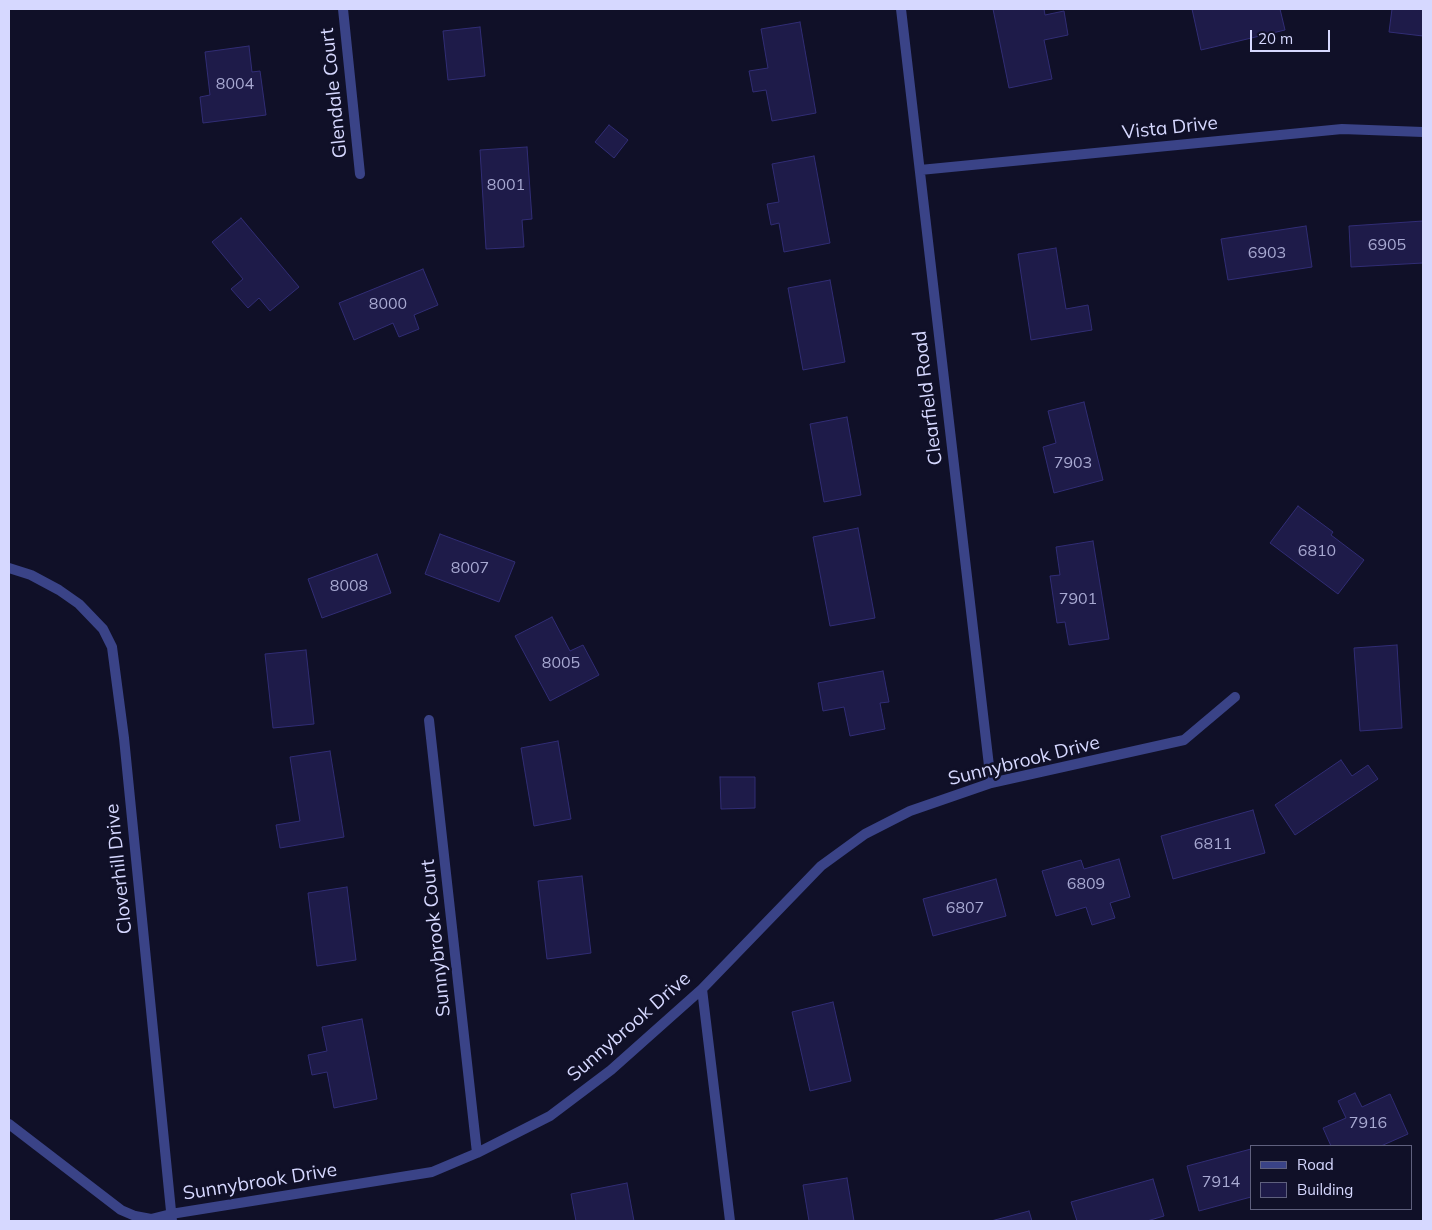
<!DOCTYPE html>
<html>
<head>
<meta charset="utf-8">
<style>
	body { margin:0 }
	#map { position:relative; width:1432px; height:1230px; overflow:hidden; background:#101028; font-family:Mulish,sans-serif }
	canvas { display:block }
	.frame { position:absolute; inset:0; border:10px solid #d6d8ff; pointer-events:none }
	.legend { position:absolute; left:1250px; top:1145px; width:162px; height:65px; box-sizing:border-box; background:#101028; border:1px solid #5f607e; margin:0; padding:6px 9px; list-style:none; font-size:15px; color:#d6d8ff }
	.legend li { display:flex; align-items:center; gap:10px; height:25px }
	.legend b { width:25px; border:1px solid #5f607e }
	.scale { position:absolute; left:1250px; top:30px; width:80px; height:22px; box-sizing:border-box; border:2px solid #d6d8ff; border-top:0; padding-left:6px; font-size:15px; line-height:18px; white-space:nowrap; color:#d6d8ff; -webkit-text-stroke:4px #101028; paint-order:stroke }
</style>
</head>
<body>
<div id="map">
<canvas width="1432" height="1230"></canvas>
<div class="frame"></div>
<ul class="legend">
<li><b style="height:6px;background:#3a4387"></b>Road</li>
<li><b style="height:14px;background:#1e1b49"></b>Building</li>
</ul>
<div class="scale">20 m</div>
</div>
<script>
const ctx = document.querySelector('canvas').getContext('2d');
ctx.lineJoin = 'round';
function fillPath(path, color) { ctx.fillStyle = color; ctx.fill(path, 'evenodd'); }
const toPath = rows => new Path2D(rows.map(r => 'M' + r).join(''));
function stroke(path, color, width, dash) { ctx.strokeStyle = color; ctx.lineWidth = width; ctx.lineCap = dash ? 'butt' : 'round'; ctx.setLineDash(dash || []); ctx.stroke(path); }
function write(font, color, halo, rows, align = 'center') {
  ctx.font = font + ' Mulish,sans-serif'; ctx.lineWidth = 5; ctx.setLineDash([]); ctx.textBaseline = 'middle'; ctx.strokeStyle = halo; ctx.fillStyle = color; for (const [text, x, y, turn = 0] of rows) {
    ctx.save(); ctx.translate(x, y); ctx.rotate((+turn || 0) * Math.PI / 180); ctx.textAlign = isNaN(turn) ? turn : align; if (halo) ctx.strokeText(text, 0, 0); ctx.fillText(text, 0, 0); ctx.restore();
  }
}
const building = toPath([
	[993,9,1044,9,1045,15,1064,11,1068,35,1044,40,1052,79,1009,88,993,9],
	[1192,9,1280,9,1285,30,1201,50,1192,9],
	[1392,9,1423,9,1423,36,1389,32,1392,9],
	[800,22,816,113,772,121,766,90,753,92,749,71,768,68,761,29,800,22],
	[480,27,485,76,448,80,443,31,480,27],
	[249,46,252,72,260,71,266,115,203,123,200,97,210,95,205,52,249,46],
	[609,125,628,140,614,158,595,142,609,125],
	[527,147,532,219,522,220,524,247,486,249,480,150,527,147],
	[814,156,830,243,784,252,779,223,771,225,767,204,779,202,772,164,814,156],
	[241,218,299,287,270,311,259,298,248,308,231,289,243,279,212,242,241,218],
	[1423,221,1423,263,1351,267,1349,226,1423,221],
	[1306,226,1312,267,1228,280,1221,239,1306,226],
	[1056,248,1066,309,1088,305,1092,330,1031,340,1018,254,1056,248],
	[423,269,438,305,414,315,419,329,399,337,393,323,354,340,339,303,423,269],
	[830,280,845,362,803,370,788,288,830,280],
	[1084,402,1103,480,1054,493,1043,447,1056,443,1048,411,1084,402],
	[847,417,861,495,824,502,810,424,847,417],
	[1298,506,1333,532,1331,535,1364,560,1338,594,1270,543,1298,506],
	[858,528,875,618,830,626,813,537,858,528],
	[440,534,515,562,499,602,425,574,440,534],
	[1093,541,1109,639,1069,645,1065,622,1057,623,1050,576,1060,575,1056,547,1093,541],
	[377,554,391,593,322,618,308,579,377,554],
	[552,617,570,651,583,645,599,675,550,701,515,636,552,617],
	[1397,645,1402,728,1360,731,1354,648,1397,645],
	[306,650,314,724,273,728,265,654,306,650],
	[883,671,889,702,880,703,885,729,850,736,844,707,823,711,818,683,883,671],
	[558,741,571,819,534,826,521,748,558,741],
	[330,751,344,837,280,848,276,825,300,821,290,757,330,751],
	[1341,760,1352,776,1368,765,1378,779,1295,835,1275,805,1341,760],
	[720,777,755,777,755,808,721,809,720,777],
	[1253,810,1265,853,1173,879,1161,836,1253,810],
	[1119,859,1130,897,1110,903,1115,918,1092,925,1086,907,1056,916,1042,871,1081,860,1084,869,1119,859],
	[582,876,591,953,547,959,538,881,582,876],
	[996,879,1006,916,933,936,923,899,996,879],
	[347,887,356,960,317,966,308,893,347,887],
	[833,1002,851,1081,810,1091,792,1012,833,1002],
	[362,1019,377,1099,334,1108,327,1072,312,1075,308,1055,327,1051,322,1027,362,1019],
	[1355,1093,1362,1107,1390,1094,1408,1134,1381,1146,1331,1146,1323,1128,1346,1118,1338,1101,1355,1093],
	[1251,1149,1251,1197,1199,1211,1187,1166,1251,1149],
	[847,1178,854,1221,809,1221,803,1185,847,1178],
	[1153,1179,1164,1216,1147,1221,1077,1221,1071,1202,1153,1179],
	[627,1183,634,1221,576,1221,571,1194,627,1183],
	[1029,1211,1032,1221,991,1221,1029,1211]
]);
fillPath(building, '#1e1b49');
stroke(building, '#312d75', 1);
stroke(toPath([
	[343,9,360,174],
	[901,9,991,783],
	[920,170,1342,129,1423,132],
	[9,568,31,575,59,590,79,604,103,629,112,647,124,738,172,1221],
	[429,720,477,1153],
	[702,989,730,1221],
	[9,1124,121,1210,135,1216,151,1219,171,1214,432,1172,477,1153,550,1116,611,1070,702,989,821,866,865,834,910,811,991,783,1184,740,1235,697]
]), '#3a4387', 10);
write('16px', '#a8a9d2', null, [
	["8004",235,84],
	["8001",506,185],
	["6905",1387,245],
	["6903",1267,253],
	["8000",388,304],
	["7903",1073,463],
	["6810",1317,551],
	["8007",470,568],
	["8008",349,586],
	["7901",1078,599],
	["8005",561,663],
	["6811",1213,844],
	["6809",1086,884],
	["6807",965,908],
	["7916",1368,1123],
	["7914",1221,1182]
]);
write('19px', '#d6d8ff', '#101028', [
	["Glendale Court",334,93,-96],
	["Vista Drive",1170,128,-6],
	["Clearfield Road",928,398,-97],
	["Sunnybrook Drive",1024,761,-14],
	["Cloverhill Drive",119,869,-96],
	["Sunnybrook Court",436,938,-96],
	["Sunnybrook Drive",629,1027,-41],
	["Sunnybrook Drive",260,1182,-9]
]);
</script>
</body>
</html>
